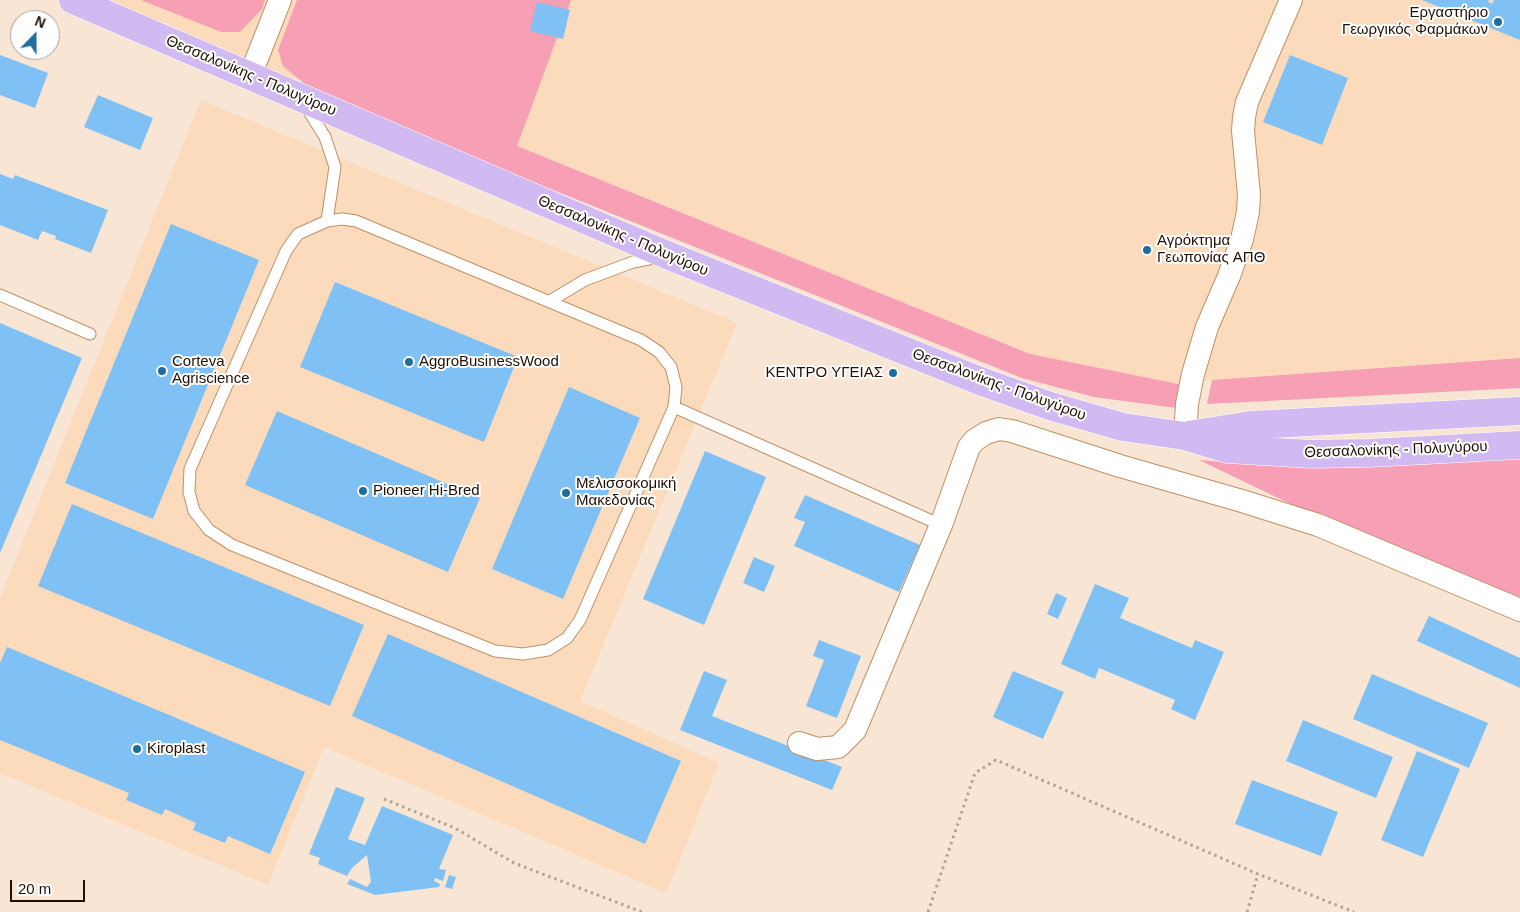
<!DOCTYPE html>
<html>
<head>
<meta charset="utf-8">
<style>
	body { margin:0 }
	#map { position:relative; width:1520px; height:912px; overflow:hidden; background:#f9e5d3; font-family:Helvetica,sans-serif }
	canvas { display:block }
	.north { position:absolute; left:10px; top:10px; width:50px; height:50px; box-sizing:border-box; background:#fff; border:1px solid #a79f9a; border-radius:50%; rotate:22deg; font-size:14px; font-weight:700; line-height:20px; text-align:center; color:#221002 }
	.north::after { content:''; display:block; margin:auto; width:18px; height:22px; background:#216c9f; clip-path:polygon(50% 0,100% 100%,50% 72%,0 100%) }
	.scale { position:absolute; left:10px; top:880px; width:75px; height:22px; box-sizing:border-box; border:2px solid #221002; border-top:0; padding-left:6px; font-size:15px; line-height:18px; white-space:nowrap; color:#221002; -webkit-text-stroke:4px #fff; paint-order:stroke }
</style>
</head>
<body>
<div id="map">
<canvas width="1520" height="912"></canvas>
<div class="north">N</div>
<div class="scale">20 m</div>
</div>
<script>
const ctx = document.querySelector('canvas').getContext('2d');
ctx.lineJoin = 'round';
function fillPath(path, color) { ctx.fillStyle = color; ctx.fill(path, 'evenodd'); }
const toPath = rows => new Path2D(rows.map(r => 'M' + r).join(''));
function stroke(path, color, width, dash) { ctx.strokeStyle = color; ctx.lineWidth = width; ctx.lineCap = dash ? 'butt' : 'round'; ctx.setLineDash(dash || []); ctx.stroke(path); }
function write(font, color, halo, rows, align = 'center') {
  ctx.font = font + ' Helvetica,sans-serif'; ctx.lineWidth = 4; ctx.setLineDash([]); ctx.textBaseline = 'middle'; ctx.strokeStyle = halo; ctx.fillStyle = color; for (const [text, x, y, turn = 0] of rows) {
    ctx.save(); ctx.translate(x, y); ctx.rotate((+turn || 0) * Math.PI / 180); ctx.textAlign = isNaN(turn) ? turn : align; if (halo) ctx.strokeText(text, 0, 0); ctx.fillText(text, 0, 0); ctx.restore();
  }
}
fillPath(toPath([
	[108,0,1520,0,1520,358,1212,380,1183,385,1030,354,517,146,267,70],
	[201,100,737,323,580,701,719,763,666,893,324,747,268,885,0,773,0,598]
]), '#fcdabc');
fillPath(toPath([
	[141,0,265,0,262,9,240,32,221,32],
	[297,0,571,0,517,146,1030,354,1183,385,1176,408,1094,397,1022,378,508,172,305,84,283,66,278,50],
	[1520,358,1520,388,1207,404,1212,380],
	[1520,457,1520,597,1297,507,1199,460,1272,466,1347,467,1434,464]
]), '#f69fb5');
fillPath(toPath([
	[1422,0,1489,0,1488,2,1492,4,1494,0,1520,0,1520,40],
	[537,2,570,10,563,39,530,31],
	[0,55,48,73,35,108,0,95],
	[1290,55,1348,78,1322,145,1263,122],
	[98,95,153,118,140,150,84,127],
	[0,174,13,179,15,175,108,210,91,253,55,239,56,236,42,231,38,240,0,225],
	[171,224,259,260,153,519,65,483],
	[335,282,518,357,484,442,300,367],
	[0,323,82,358,0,553],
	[569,387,640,418,563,599,492,569],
	[277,411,480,498,448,572,245,485],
	[705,451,766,477,704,625,643,599],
	[805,495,920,545,899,592,794,546,805,522,794,518],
	[72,504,364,625,330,706,38,586],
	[754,557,775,566,764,592,743,583],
	[1095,584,1129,598,1120,618,1192,648,1195,640,1224,652,1195,720,1171,709,1175,700,1099,668,1095,679,1061,664],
	[1056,593,1067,598,1058,619,1047,614],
	[1429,616,1520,658,1520,688,1417,641],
	[388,634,681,761,645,844,352,716],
	[819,640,861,656,837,718,806,706,824,660,813,656],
	[7,647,305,772,270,854,228,836,225,843,193,830,196,823,165,809,162,815,126,800,129,793,0,740,0,663],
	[704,671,727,680,712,716,842,767,832,790,680,730],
	[1013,671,1064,692,1043,739,993,717],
	[1372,674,1488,723,1469,768,1353,719],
	[1303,720,1393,757,1376,798,1286,761],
	[1417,751,1460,769,1423,857,1381,840],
	[1252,780,1338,812,1321,856,1235,824],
	[336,787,365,798,348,839,365,845,382,806,453,835,439,869,446,870,443,881,435,878,434,881,440,884,439,887,375,895,347,884,350,879,367,887,371,882,367,855,351,869,347,876,318,864,320,858,309,854],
	[449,875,456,877,452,889,445,887]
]), '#80c1f5');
const service = toPath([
	[305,105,325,137,335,167,327,221],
	[342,219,356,221,641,340,659,352,671,367,676,387,674,407,580,620,567,638,548,650,523,654,495,651,232,545,209,530,194,511,189,492,190,469,286,251,298,234,327,221,342,219],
	[0,295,90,334],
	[550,301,585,280,633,262,659,257],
	[674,407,941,525]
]);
const minor = toPath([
	[250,76,280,0],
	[1185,436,1187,404,1193,374,1207,327,1229,276,1242,239,1248,212,1249,195,1243,131,1244,117,1247,102,1291,0],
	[799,743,817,749,838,747,855,730,941,525,969,447,975,440,986,433,999,429,1012,431,1120,466,1242,501,1318,525,1520,610]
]);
const primary = toPath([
	[73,0,667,255,980,381,1050,406,1123,427,1185,436,1228,449,1310,454,1370,453,1520,445],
	[1189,435,1251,425,1520,411]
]);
stroke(service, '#bf9065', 13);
stroke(minor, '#bf9065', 24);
stroke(primary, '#fff', 29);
stroke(toPath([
	[384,799,455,828,514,863,642,912],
	[928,912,975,773,996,760,1258,874,1354,912],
	[1247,912,1258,874]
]), '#b5a191', 3, [2.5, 4]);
stroke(service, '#fff', 11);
stroke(minor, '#fff', 22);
stroke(primary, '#d1baf1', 28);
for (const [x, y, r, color] of [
	[1498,22,5,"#216c9f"],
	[1147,250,5,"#216c9f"],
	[409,362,5,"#216c9f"],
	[162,371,5,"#216c9f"],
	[893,373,5,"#216c9f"],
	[363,491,5,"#216c9f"],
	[566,493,5,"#216c9f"],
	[137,749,5,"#216c9f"]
]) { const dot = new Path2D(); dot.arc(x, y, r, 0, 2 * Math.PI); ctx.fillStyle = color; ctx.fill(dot); stroke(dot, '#fff', 2); }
write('15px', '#221002', '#fff', [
	["Εργαστήριο",1488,13,"right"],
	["Γεωργικός Φαρμάκων",1488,30,"right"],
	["Αγρόκτημα",1157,241],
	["Γεωπονίας ΑΠΘ",1157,258],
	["Corteva",172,362],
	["Agriscience",172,379],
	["AggroBusinessWood",419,362],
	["ΚΕΝΤΡΟ ΥΓΕΙΑΣ",883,373,"right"],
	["Μελισσοκομική",576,484],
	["Μακεδονίας",576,501],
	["Pioneer Hi-Bred",373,491],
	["Kiroplast",147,749]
], 'left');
write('15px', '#221002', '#fff', [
	["Θεσσαλονίκης - Πολυγύρου",251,76,23],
	["Θεσσαλονίκης - Πολυγύρου",623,236,23],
	["Θεσσαλονίκης - Πολυγύρου",999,385,20],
	["Θεσσαλονίκης - Πολυγύρου",1396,450,-2]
]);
</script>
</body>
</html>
